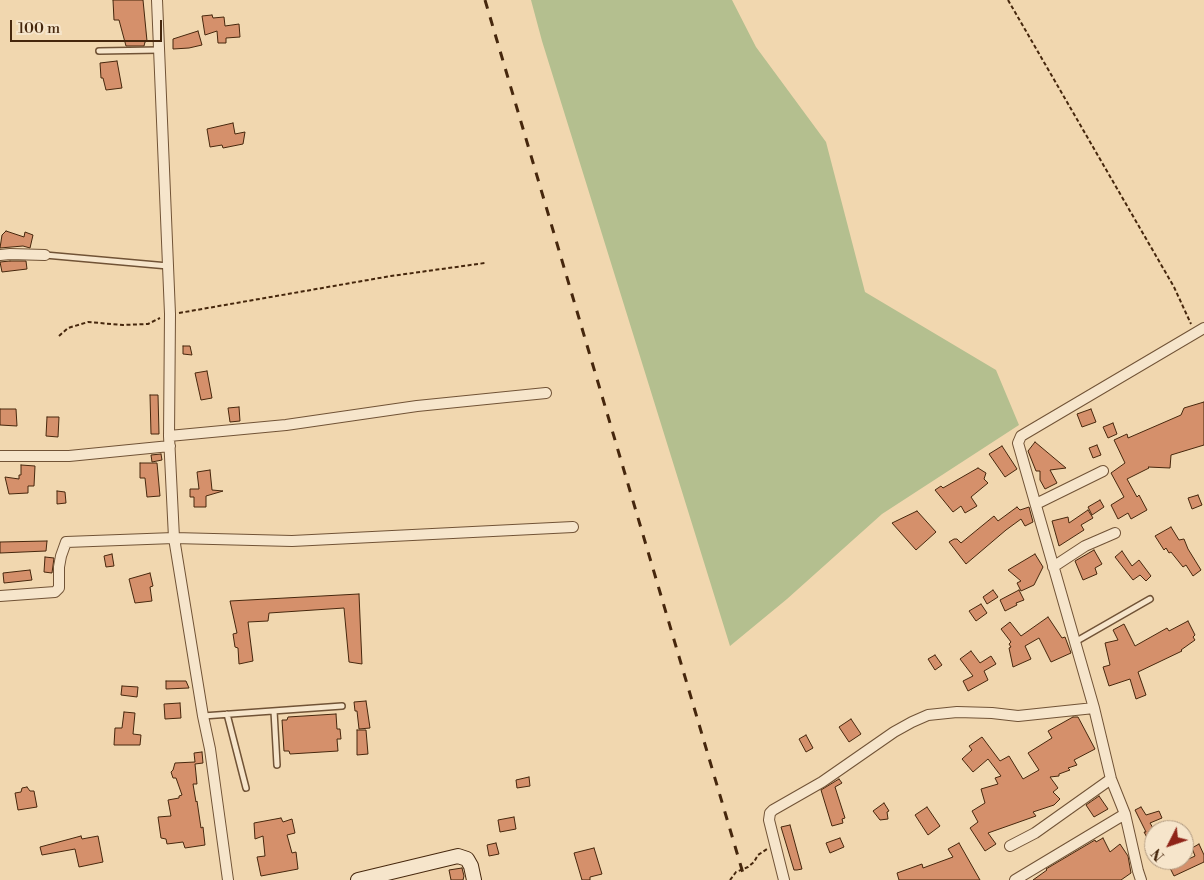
<!DOCTYPE html>
<html>
<head>
<meta charset="utf-8">
<style>
	body { margin:0 }
	#map { position:relative; width:1204px; height:880px; overflow:hidden; background:#f1d7af; font-family:"Libre Bodoni",serif }
	canvas { display:block }
	.north { position:absolute; left:1144px; top:820px; width:50px; height:50px; box-sizing:border-box; background:#f6e5cb; border:1px solid #b0997f; border-radius:50%; rotate:229deg; font-size:14px; font-weight:700; line-height:20px; text-align:center; color:#46270d }
	.north::after { content:''; display:block; margin:auto; width:18px; height:22px; background:#8f2418; clip-path:polygon(50% 0,100% 100%,50% 72%,0 100%) }
	.scale { position:absolute; left:10px; top:20px; width:152px; height:22px; box-sizing:border-box; border:2px solid #46270d; border-top:0; padding-left:6px; font-size:15px; line-height:18px; white-space:nowrap; color:#46270d; -webkit-text-stroke:4px #f6e5cb; paint-order:stroke }
</style>
</head>
<body>
<div id="map">
<canvas width="1204" height="880"></canvas>
<div class="north">N</div>
<div class="scale">100 m</div>
</div>
<script>
const ctx = document.querySelector('canvas').getContext('2d');
ctx.lineJoin = 'round';
function fillPath(path, color) { ctx.fillStyle = color; ctx.fill(path, 'evenodd'); }
const toPath = rows => new Path2D(rows.map(r => 'M' + r).join(''));
function stroke(path, color, width, dash) { ctx.strokeStyle = color; ctx.lineWidth = width; ctx.lineCap = dash ? 'butt' : 'round'; ctx.setLineDash(dash || []); ctx.stroke(path); }
fillPath(toPath([
	[531,0,732,0,756,47,826,142,865,292,996,370,1019,425,882,514,787,599,730,646,542,41]
]), '#b4bf8f');
const building = toPath([
	[113,0,143,0,147,41,145,42,144,46,126,46,119,20,114,20,113,0],
	[212,15,213,18,224,17,225,26,239,24,240,37,226,38,226,43,218,43,217,31,205,35,202,16,212,15],
	[198,31,202,45,189,48,173,49,173,39,198,31],
	[117,61,122,88,106,90,103,78,101,78,100,63,117,61],
	[233,123,235,134,245,132,243,144,223,148,222,145,210,147,207,129,233,123],
	[6,231,24,237,25,232,33,235,30,248,23,246,0,248,2,235,6,231],
	[10,261,26,261,27,269,2,272,0,262,10,261],
	[183,346,190,346,192,355,183,354,183,346],
	[207,371,212,398,201,400,195,373,207,371],
	[150,395,158,395,159,434,151,434,150,395],
	[1204,402,1204,445,1171,455,1170,468,1148,467,1149,468,1127,479,1137,497,1139,495,1147,510,1131,519,1128,513,1118,519,1111,505,1124,497,1111,473,1125,463,1114,440,1127,434,1128,438,1181,415,1184,408,1204,402],
	[239,407,240,421,230,422,228,408,239,407],
	[0,409,16,409,17,426,0,425,0,409],
	[1091,409,1096,422,1082,427,1077,414,1091,409],
	[47,417,59,417,58,437,46,436,47,417],
	[1113,423,1117,434,1108,438,1103,427,1113,423],
	[1035,442,1066,468,1050,470,1057,483,1045,489,1040,480,1040,471,1036,471,1028,451,1035,442],
	[1097,445,1101,455,1093,458,1089,448,1097,445],
	[1002,446,1017,469,1005,477,989,454,1002,446],
	[161,454,162,460,152,462,151,455,161,454],
	[140,463,157,463,160,496,147,497,145,478,140,478,140,463],
	[21,465,35,466,34,486,28,486,28,493,9,494,5,477,19,479,19,475,21,475,21,465],
	[978,468,986,473,984,479,988,483,971,497,977,506,965,513,961,506,953,512,935,490,941,486,943,488,978,468],
	[210,470,212,490,223,491,206,496,206,507,194,507,194,497,190,497,190,489,199,489,197,472,210,470],
	[57,491,65,492,66,503,57,504,57,491],
	[1198,495,1202,505,1192,509,1188,498,1198,495],
	[1100,500,1104,507,1092,515,1088,507,1100,500],
	[1017,507,1020,510,1029,507,1033,522,1025,526,1021,519,1006,530,966,564,949,542,954,539,957,539,961,543,994,516,998,521,1017,507],
	[1088,510,1093,518,1081,525,1084,530,1059,546,1052,521,1068,517,1069,523,1088,510],
	[917,511,936,532,916,550,892,523,917,511],
	[1171,527,1179,540,1184,539,1188,549,1201,570,1193,576,1186,565,1183,567,1171,552,1169,553,1166,548,1164,550,1155,536,1171,527],
	[47,541,46,551,0,553,0,542,47,541],
	[1094,550,1102,564,1095,568,1097,574,1083,580,1075,561,1094,550],
	[1122,551,1132,566,1139,560,1151,576,1146,581,1140,575,1133,580,1115,557,1122,551],
	[112,554,114,566,106,567,104,556,112,554],
	[1035,554,1043,567,1034,585,1021,591,1017,583,1021,581,1008,570,1035,554],
	[45,557,54,558,52,573,44,572,45,557],
	[30,570,32,580,4,583,3,573,30,570],
	[150,573,153,586,150,587,152,601,135,603,129,579,150,573],
	[993,590,998,597,987,604,983,597,993,590],
	[1019,590,1024,600,1016,603,1017,605,1005,611,1000,600,1019,590],
	[359,594,362,664,349,662,344,608,269,613,268,621,248,622,253,661,239,664,238,648,235,647,233,634,237,633,230,601,359,594],
	[981,604,987,613,976,621,969,611,981,604],
	[1048,617,1062,638,1065,637,1071,653,1051,662,1039,638,1025,646,1031,659,1013,667,1009,648,1011,647,1009,644,1011,642,1001,629,1010,622,1021,636,1048,617],
	[1188,621,1195,635,1193,637,1195,640,1181,650,1182,651,1138,672,1146,695,1136,699,1130,679,1109,686,1103,667,1110,665,1105,643,1118,640,1113,630,1124,624,1135,646,1167,628,1169,631,1188,621],
	[971,651,980,663,991,656,996,664,984,671,988,680,968,691,963,681,973,676,960,659,971,651],
	[935,655,942,665,935,670,928,659,935,655],
	[166,681,186,681,189,688,166,689,166,681],
	[122,686,138,687,137,697,121,695,122,686],
	[366,701,370,728,359,729,357,711,355,711,354,702,366,701],
	[180,703,181,718,165,719,164,704,180,703],
	[124,712,135,713,133,734,141,735,140,745,114,745,115,728,122,728,124,712],
	[336,714,337,729,340,729,341,739,337,739,338,751,290,754,289,751,284,751,282,720,287,720,288,717,336,714],
	[1073,717,1078,717,1095,749,1074,760,1077,765,1068,768,1070,770,1059,774,1059,776,1050,777,1058,788,1053,792,1060,799,1054,805,1033,812,1036,816,988,833,996,844,985,851,970,828,978,822,972,811,985,803,981,789,998,784,995,778,1001,776,988,759,973,772,962,759,972,750,969,746,982,737,1000,761,1009,756,1023,779,1039,770,1028,753,1052,738,1048,731,1073,717],
	[851,719,861,734,849,742,839,727,851,719],
	[357,730,366,730,368,754,357,755,357,730],
	[806,735,813,748,806,752,799,739,806,735],
	[202,752,203,763,195,764,197,784,193,784,196,802,197,801,201,828,203,827,205,845,185,848,183,842,167,844,166,839,161,838,158,817,171,816,168,800,179,798,179,796,182,795,176,778,173,778,171,772,173,770,175,763,195,762,194,753,202,752],
	[529,777,530,786,517,788,516,780,529,777],
	[839,779,842,783,835,787,845,818,842,819,843,823,832,826,821,790,839,779],
	[27,787,30,791,34,791,37,807,18,810,15,793,21,792,22,788,27,787],
	[1099,796,1108,809,1094,817,1086,805,1099,796],
	[884,803,889,811,887,812,888,819,880,820,873,811,884,803],
	[927,807,940,826,928,835,915,815,927,807],
	[1141,807,1146,815,1159,811,1162,818,1150,823,1153,828,1154,827,1154,850,1144,832,1146,832,1135,810,1141,807],
	[514,817,516,829,500,832,498,820,514,817],
	[281,818,283,822,292,819,295,833,287,835,292,853,296,852,298,869,261,876,257,857,265,856,263,836,255,839,254,823,281,818],
	[790,825,802,869,797,870,794,870,781,827,790,825],
	[81,836,82,839,98,836,103,862,79,867,75,849,42,855,40,847,81,836],
	[840,838,844,847,830,853,826,843,840,838],
	[1103,838,1110,852,1120,844,1128,856,1131,873,1121,880,1033,880,1047,870,1046,869,1095,840,1096,842,1103,838],
	[496,843,499,854,489,856,487,845,496,843],
	[959,843,980,880,899,880,897,873,922,864,923,868,953,857,948,849,959,843],
	[1199,844,1204,855,1204,862,1174,876,1167,862,1176,860,1178,864,1195,856,1192,848,1199,844],
	[594,848,602,874,590,877,590,880,582,880,574,853,594,848],
	[462,868,464,876,463,880,451,880,449,870,462,868]
]);
fillPath(building, '#d5906b');
stroke(building, '#46270d', 1);
const lane = toPath([
	[99,51,159,50],
	[45,255,168,266],
	[1075,642,1150,599],
	[274,711,277,765],
	[227,714,246,788],
	[203,716,342,706]
]);
const street = toPath([
	[157,0,170,314,169,436,174,538,203,716,210,749,228,880],
	[0,255,10,254,45,255],
	[169,436,286,425,417,406,546,393],
	[0,456,69,456,170,446],
	[1036,504,1103,471],
	[1053,567,1085,546,1115,533],
	[0,596,55,592,59,588,59,567,61,556,66,542,174,538,292,541,573,527],
	[1010,846,1035,833,1111,779],
	[784,880,769,820,770,813,773,810,822,782,894,732,912,722,928,715,957,712,992,713,1018,716,1094,708],
	[1015,880,1125,814],
	[1141,880,1138,871,1125,814,1111,779,1094,708,1018,443,1021,436,1204,328]
]);
const secondary = toPath([
	[358,880,458,856,467,859,471,866,474,880]
]);
stroke(lane, '#715336', 8);
stroke(street, '#715336', 12);
stroke(secondary, '#46270d', 16);
stroke(toPath([
	[1008,0,1174,287,1191,324],
	[179,313,391,276,485,263],
	[59,336,68,328,88,322,123,325,148,324,160,318],
	[730,880,736,872,748,867,754,862,758,855,767,849]
]), '#46270d', 2, [4, 2.5]);
stroke(lane, '#f6e5cb', 5);
stroke(street, '#f6e5cb', 10);
stroke(secondary, '#f6e5cb', 14);
stroke(toPath([
	[485,0,745,880]
]), '#46270d', 3, [9, 9]);
</script>
</body>
</html>
